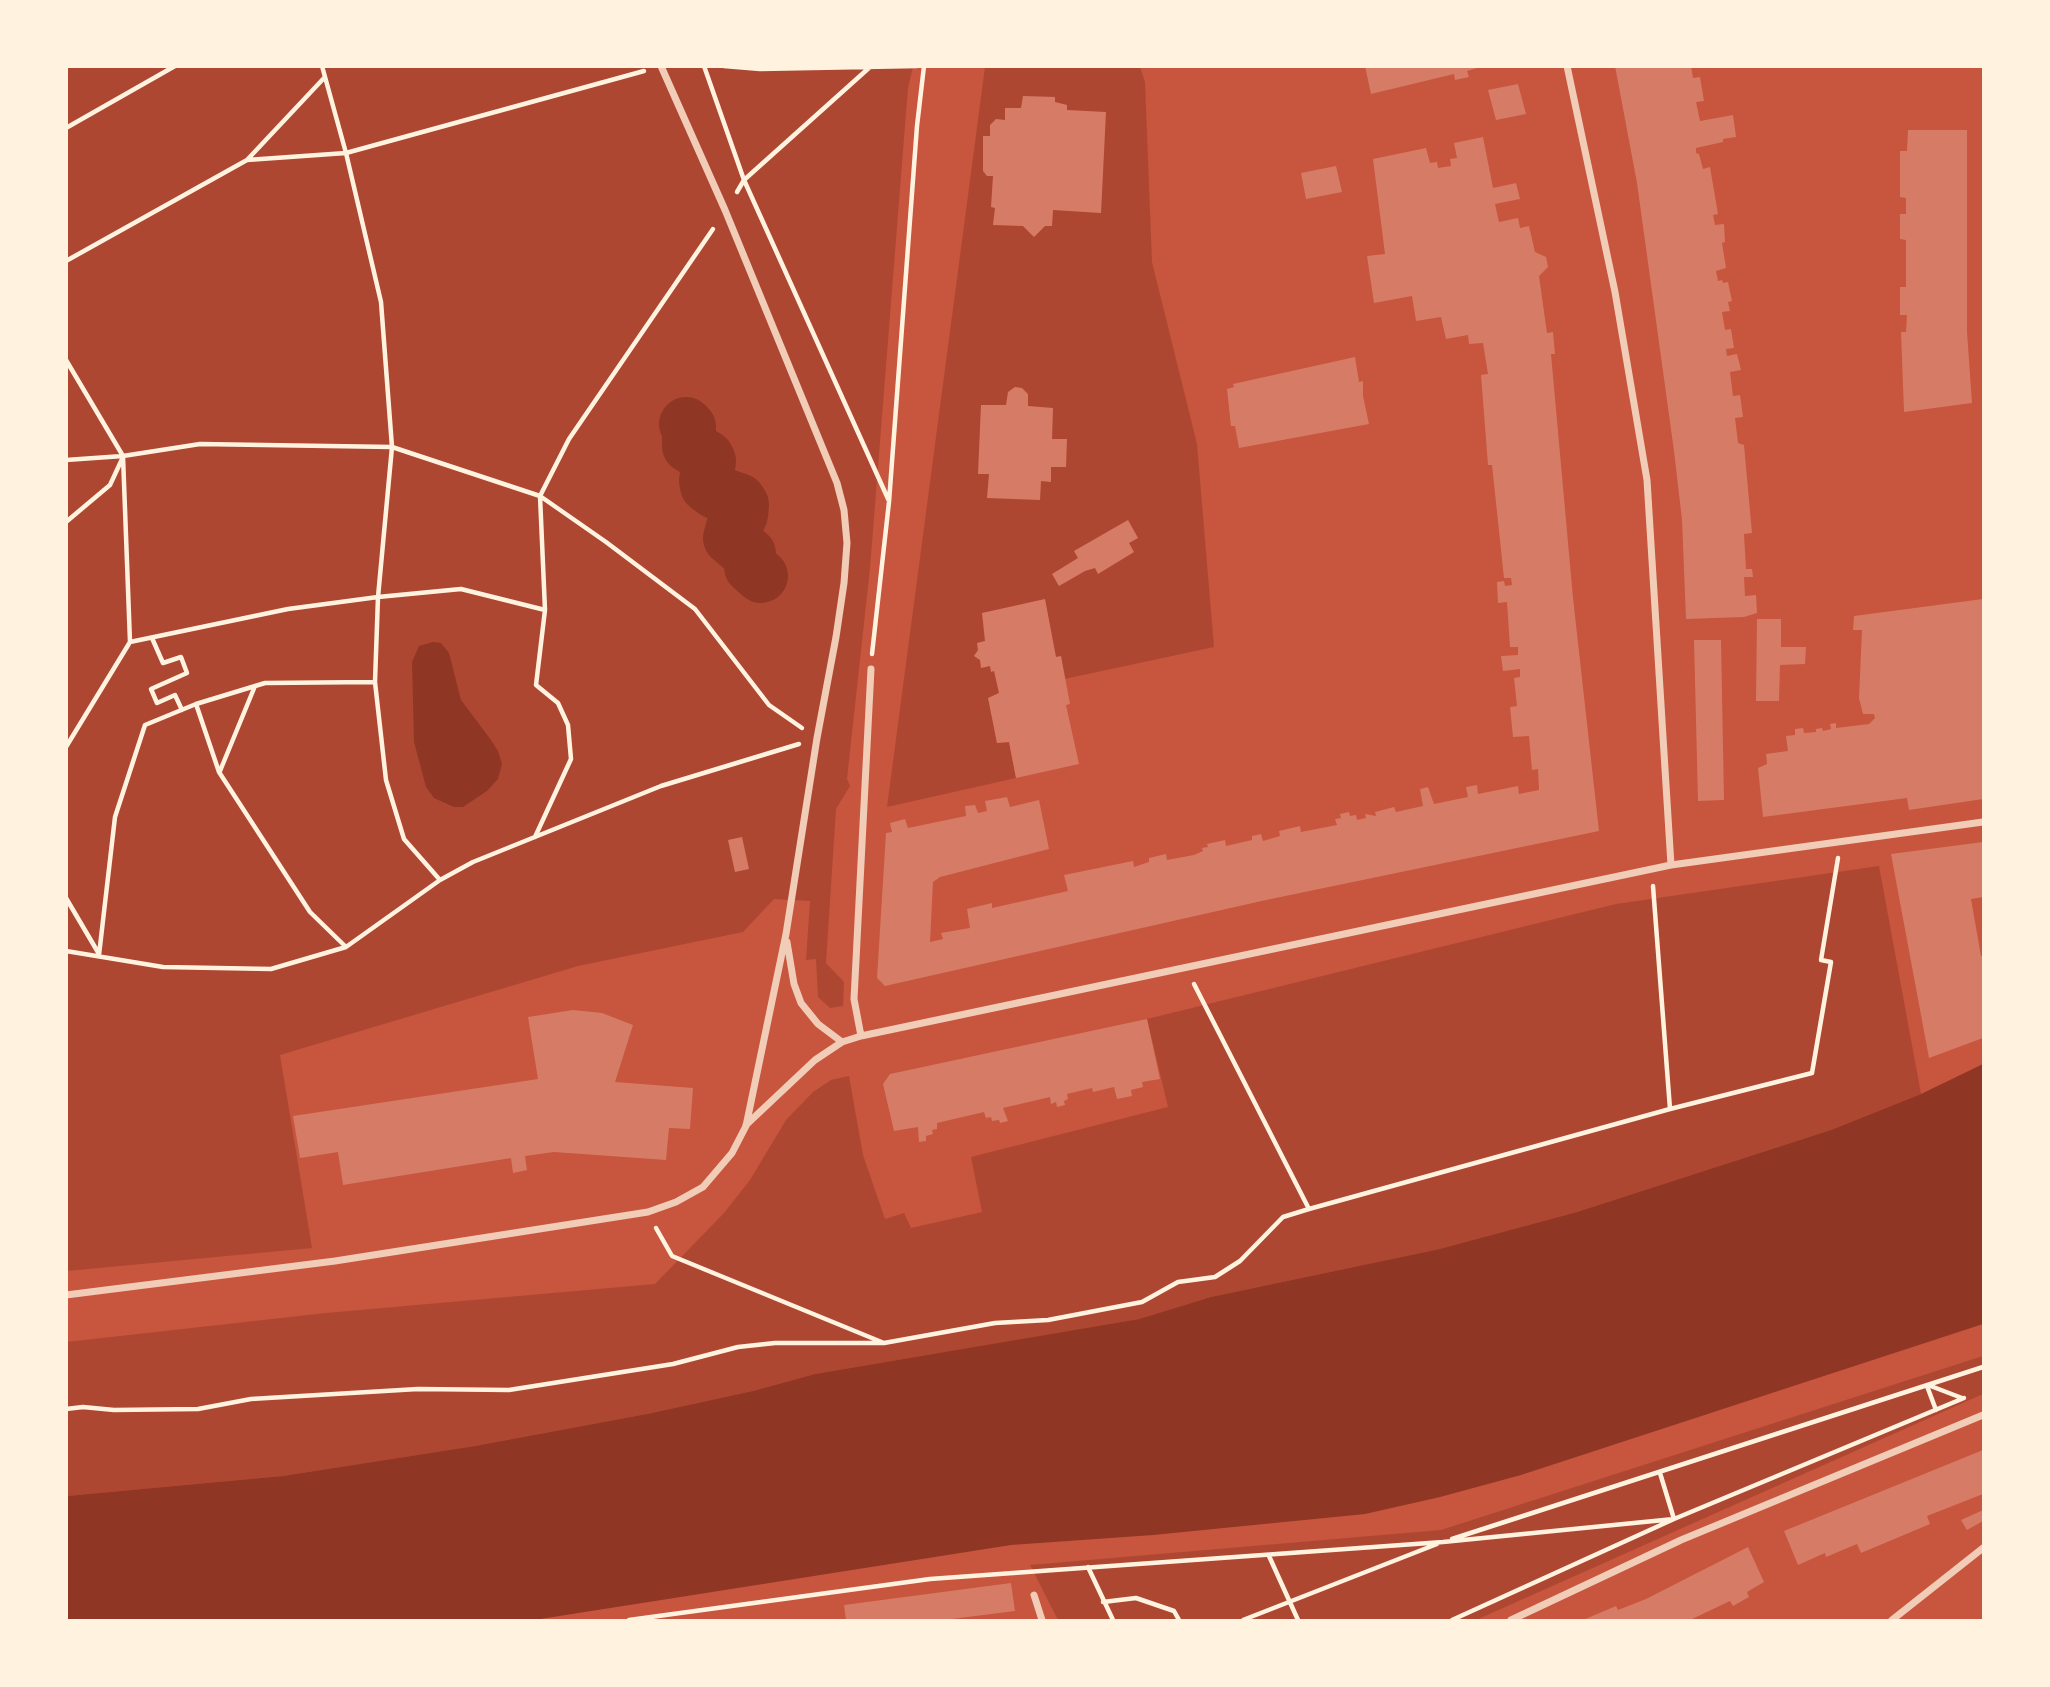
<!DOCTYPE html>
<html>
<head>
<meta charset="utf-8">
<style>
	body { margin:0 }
	#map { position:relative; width:2050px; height:1687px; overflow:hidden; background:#c8553d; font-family:"IBM Plex Serif",serif }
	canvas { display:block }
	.frame { position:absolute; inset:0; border:68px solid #fff3e0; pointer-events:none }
</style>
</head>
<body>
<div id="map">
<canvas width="2050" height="1687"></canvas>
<div class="frame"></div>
</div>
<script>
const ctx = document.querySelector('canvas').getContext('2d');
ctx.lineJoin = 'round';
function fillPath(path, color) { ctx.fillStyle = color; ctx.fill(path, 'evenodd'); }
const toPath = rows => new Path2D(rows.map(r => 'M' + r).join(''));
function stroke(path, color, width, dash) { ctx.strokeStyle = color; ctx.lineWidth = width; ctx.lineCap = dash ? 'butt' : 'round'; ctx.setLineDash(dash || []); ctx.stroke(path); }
fillPath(toPath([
	[67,67,913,67,908,88,870,568,847,779,850,786,836,809,826,963,844,982,843,1006,830,1008,818,997,816,959,806,960,810,901,774,899,743,932,578,966,280,1055,312,1248,67,1271],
	[985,67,1140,67,1145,82,1152,262,1197,444,1214,647,999,693,989,698,997,743,1009,742,1016,778,887,807],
	[1879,866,1921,1094,1831,1130,1577,1212,1441,1249,1211,1297,1139,1319,815,1374,753,1391,647,1414,475,1446,283,1476,67,1496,66,1342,326,1313,655,1284,724,1213,750,1180,786,1120,813,1092,831,1080,849,1076,863,1155,885,1219,904,1213,911,1228,982,1212,971,1157,1168,1107,1147,1019,1616,904],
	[1983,1356,1983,1394,1476,1620,1058,1620,1030,1565,1441,1530]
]), '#ae4732');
fillPath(toPath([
	[433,642,441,643,449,653,461,700,491,740,498,751,502,764,498,779,487,791,463,807,454,807,434,798,426,787,414,742,412,662,419,646],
	[1983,1064,1983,1324,1521,1475,1440,1497,1365,1514,1153,1535,1011,1545,534,1620,67,1620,67,1496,283,1476,475,1446,647,1414,753,1391,815,1374,1139,1319,1211,1297,1440,1249,1577,1212,1831,1130,1921,1094]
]), '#8f3625');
stroke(toPath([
	[686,424,689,427,689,446,707,457,709,461,706,481,707,486,715,492,739,500,742,505,741,515,733,527,730,538,749,554,751,567,761,576]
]), '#8f3625', 54);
fillPath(toPath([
	[1365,66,1481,66,1481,67,1467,71,1469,77,1455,80,1454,74,1371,94],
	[1615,66,1691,66,1693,78,1700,77,1704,101,1696,102,1700,121,1733,115,1736,137,1723,139,1723,142,1696,148,1696,153,1699,154,1703,169,1710,167,1718,214,1713,215,1715,225,1724,224,1725,242,1722,243,1726,268,1716,271,1718,281,1722,280,1723,283,1728,282,1732,301,1728,302,1730,311,1722,312,1725,330,1731,329,1734,348,1726,349,1727,356,1737,354,1741,370,1730,372,1733,396,1740,395,1743,417,1735,418,1738,443,1744,445,1752,533,1744,534,1746,569,1752,569,1753,577,1744,577,1745,596,1756,595,1757,613,1744,617,1686,619,1682,520,1674,451,1637,183],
	[1518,84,1526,114,1496,120,1488,90],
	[1023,96,1055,97,1055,102,1067,105,1067,110,1106,112,1101,213,1053,210,1052,226,1045,226,1034,237,1023,226,993,225,995,208,991,207,993,176,987,176,983,171,983,136,990,136,990,125,996,119,1005,120,1005,108,1021,108],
	[1908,130,1967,130,1967,332,1972,403,1904,412,1901,332,1906,332,1907,315,1900,315,1900,287,1906,287,1906,240,1900,239,1900,214,1906,214,1906,198,1900,197,1900,151,1907,151],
	[1483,137,1493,188,1516,183,1520,199,1495,204,1499,222,1518,218,1520,228,1529,226,1535,252,1546,257,1548,267,1539,276,1547,333,1553,332,1555,354,1551,354,1573,598,1599,831,1266,900,885,986,877,978,886,833,892,832,890,823,905,819,908,828,966,816,965,806,975,805,978,813,987,811,985,801,1007,797,1010,807,1039,800,1049,849,940,877,933,882,930,942,943,939,941,933,970,928,967,909,992,903,992,908,1068,891,1064,875,1133,861,1134,867,1149,862,1149,858,1166,854,1167,860,1194,855,1203,851,1202,848,1208,847,1207,844,1225,840,1226,846,1252,840,1252,836,1261,834,1263,841,1280,836,1279,831,1300,826,1301,832,1337,825,1335,819,1341,818,1340,814,1349,812,1350,816,1356,815,1357,820,1366,818,1365,814,1376,816,1375,812,1394,807,1396,812,1423,806,1420,789,1428,787,1434,804,1468,797,1466,787,1477,785,1478,794,1518,786,1519,794,1539,790,1538,769,1532,770,1529,736,1513,737,1510,707,1517,706,1514,678,1520,677,1520,669,1503,671,1501,656,1518,655,1518,647,1510,647,1507,602,1498,603,1497,582,1504,581,1505,586,1512,585,1511,578,1504,578,1492,465,1488,465,1481,375,1488,374,1483,343,1469,344,1468,335,1446,339,1441,317,1416,321,1412,296,1374,303,1367,256,1385,254,1373,159,1426,148,1430,163,1437,162,1438,168,1451,166,1450,159,1457,158,1454,143],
	[1336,166,1342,192,1306,199,1301,173],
	[1355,357,1359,382,1363,381,1363,396,1369,424,1239,448,1235,426,1231,426,1227,389,1234,387,1233,384],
	[1015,387,1022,388,1028,394,1028,406,1053,408,1052,439,1067,439,1066,467,1051,467,1051,482,1041,481,1040,500,987,498,989,474,978,474,981,405,1006,405,1008,392],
	[1128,520,1138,538,1129,543,1134,552,1098,574,1095,568,1085,571,1059,586,1052,574,1078,558,1074,551],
	[1045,599,1056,657,1061,656,1070,704,1066,705,1079,764,1016,778,1009,742,997,743,988,698,999,693,994,671,991,672,990,666,981,668,980,660,974,656,978,650,977,643,985,641,982,613],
	[1983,599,1983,799,1909,810,1907,798,1763,817,1758,768,1767,764,1766,754,1788,751,1786,736,1795,735,1795,729,1803,728,1804,733,1816,732,1816,729,1822,728,1823,731,1831,729,1830,724,1836,723,1836,728,1869,724,1875,718,1874,714,1863,714,1859,698,1862,630,1853,630,1854,616],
	[1757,619,1781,619,1781,647,1806,647,1805,664,1780,665,1779,701,1756,701],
	[1694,640,1721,640,1724,800,1698,801],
	[742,837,749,869,735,872,728,840],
	[1983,842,1983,897,1971,899,1981,956,1983,956,1983,1038,1929,1058,1891,854],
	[573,1010,602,1013,633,1025,615,1082,693,1088,690,1129,669,1128,666,1160,554,1152,525,1156,527,1170,513,1173,511,1158,343,1185,338,1152,300,1158,293,1116,538,1079,528,1017],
	[1147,1019,1160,1079,1142,1082,1143,1087,1131,1090,1132,1096,1117,1099,1114,1087,1093,1092,1092,1088,1067,1094,1068,1099,1064,1101,1065,1105,1057,1107,1056,1102,1051,1104,1050,1097,1003,1108,1008,1121,1000,1123,999,1120,992,1121,991,1117,986,1118,984,1112,937,1123,937,1129,932,1130,933,1134,926,1136,926,1141,919,1142,918,1127,894,1131,883,1084,890,1074],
	[1983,1450,1983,1494,1927,1516,1930,1524,1861,1553,1857,1544,1826,1557,1825,1553,1798,1565,1784,1531],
	[1983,1510,1983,1521,1967,1530,1961,1520],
	[1748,1547,1764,1582,1747,1592,1749,1597,1733,1606,1730,1601,1690,1620,1583,1620,1616,1606,1618,1610,1646,1599],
	[1011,1583,1015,1611,944,1620,846,1620,844,1605]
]), '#d67c66');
stroke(toPath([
	[322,66,346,153,381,302,392,447,378,597,375,682,386,780,404,839,440,880],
	[704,66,744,180,889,501],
	[724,66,760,69,917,66],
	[66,128,175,66],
	[247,160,324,78],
	[737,192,744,180,870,67],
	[66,261,247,160,346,153,644,71],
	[66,360,123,456,130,642,66,747],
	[66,460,123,456,200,444,392,447,540,496,606,542,695,609,769,705,802,728],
	[66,522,110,485,123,457],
	[152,638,163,663,181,657,187,673,151,689,157,703,175,695,182,710],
	[130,642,288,609,378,597,461,589,545,610],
	[872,654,889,502,917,126,924,66],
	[196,704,219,772,310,912,346,947],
	[220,771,255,686],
	[535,837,571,759,568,725,558,703,536,685,545,610,540,496,569,439,713,229],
	[1653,886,1670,1109],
	[66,898,99,954],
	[66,951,163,967,271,969,346,947,440,880,473,862,661,786,799,744],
	[99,955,115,817,145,725,196,704,265,683,375,682],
	[1194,984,1309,1209,1670,1109,1812,1073,1831,962,1821,960,1838,858],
	[656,1228,672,1256,884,1343,995,1323,1048,1320,1142,1302,1178,1282,1215,1277,1240,1261,1283,1217,1309,1209],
	[1928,1385,1962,1398],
	[1927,1386,1936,1410],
	[66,1409,83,1407,114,1410,198,1409,251,1399,418,1389,509,1390,673,1364,738,1347,775,1343,884,1343],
	[1452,1539,1983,1367],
	[1269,1556,1298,1620],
	[1088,1567,1113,1620],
	[1103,1602,1136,1598,1174,1611,1179,1620],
	[629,1620,930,1579,1443,1542,1674,1519,1660,1473],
	[1243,1620,1437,1544],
	[1452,1620,1674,1519,1964,1398]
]), '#fff3e0', 4.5);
stroke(toPath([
	[1567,66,1615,292,1647,480,1671,865],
	[787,942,794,984,801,1003,818,1024,842,1042],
	[861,1036,854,999,871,669],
	[746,1125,815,1060,842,1042,861,1036,1671,865,1983,822],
	[66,1295,335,1261,648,1212,676,1202,703,1187,732,1153,746,1126,786,934,817,738,836,637,844,583,847,543,844,510,837,483,725,210,661,66],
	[1034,1595,1042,1620],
	[1511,1620,1681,1540,1983,1415],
	[1892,1620,1983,1548]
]), '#f1ccb7', 7);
</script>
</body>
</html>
